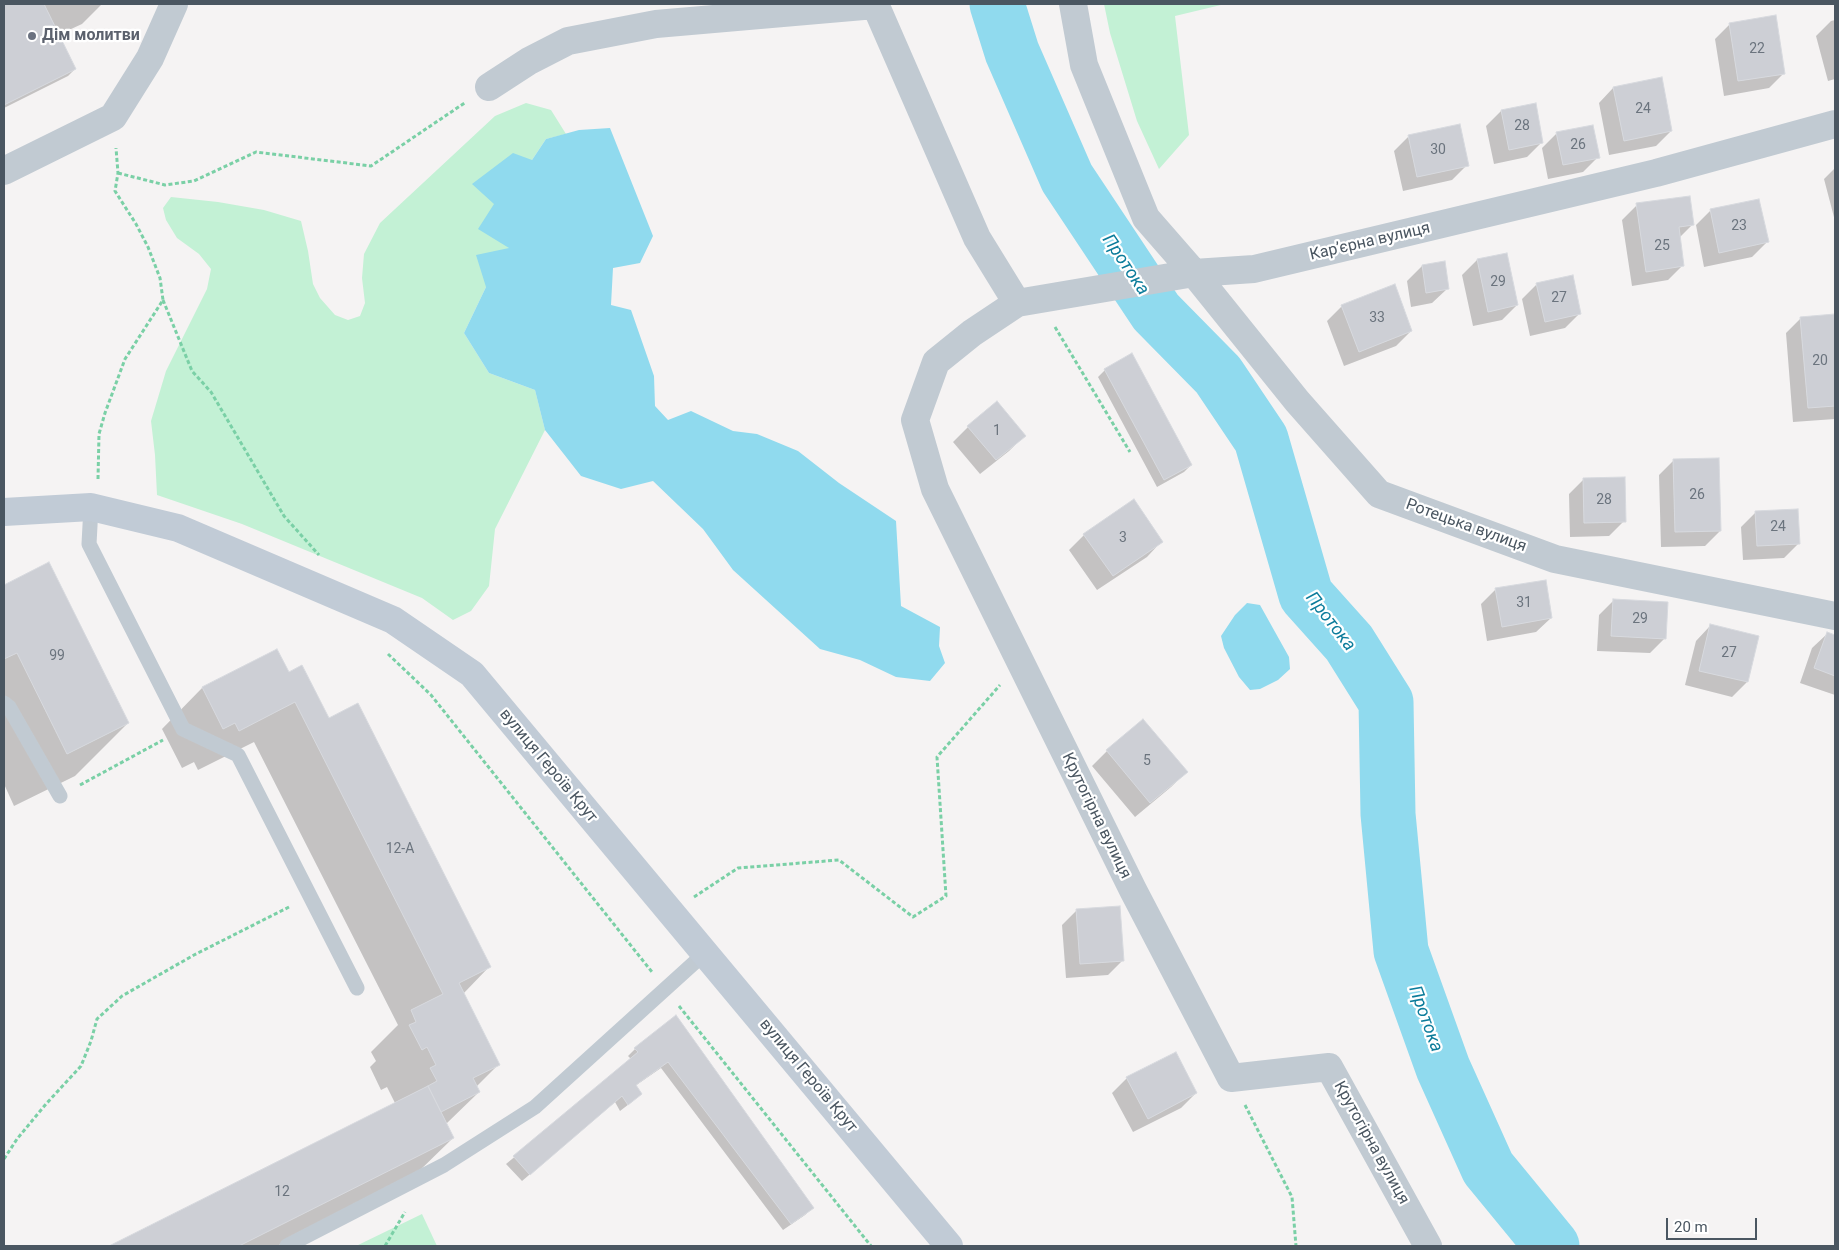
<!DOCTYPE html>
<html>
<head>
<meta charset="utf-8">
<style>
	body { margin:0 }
	#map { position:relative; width:1839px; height:1250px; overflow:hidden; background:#f5f3f3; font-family:Roboto,sans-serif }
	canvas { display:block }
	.frame { position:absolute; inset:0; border:5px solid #4a5661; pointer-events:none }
	.scale { position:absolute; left:1666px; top:1218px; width:91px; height:22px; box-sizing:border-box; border:2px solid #4a5661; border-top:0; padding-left:6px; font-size:15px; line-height:18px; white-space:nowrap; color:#4a5661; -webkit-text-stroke:4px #fff; paint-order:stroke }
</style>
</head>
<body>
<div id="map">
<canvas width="1839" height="1250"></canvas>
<div class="frame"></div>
<div class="scale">20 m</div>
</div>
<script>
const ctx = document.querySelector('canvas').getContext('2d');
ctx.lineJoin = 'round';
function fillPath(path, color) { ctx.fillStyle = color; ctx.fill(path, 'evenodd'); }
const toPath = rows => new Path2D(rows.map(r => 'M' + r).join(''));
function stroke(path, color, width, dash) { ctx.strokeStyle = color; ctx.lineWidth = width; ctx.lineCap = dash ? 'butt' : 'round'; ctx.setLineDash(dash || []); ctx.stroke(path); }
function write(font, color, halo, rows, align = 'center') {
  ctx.font = font + ' Roboto,sans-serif'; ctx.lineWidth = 4.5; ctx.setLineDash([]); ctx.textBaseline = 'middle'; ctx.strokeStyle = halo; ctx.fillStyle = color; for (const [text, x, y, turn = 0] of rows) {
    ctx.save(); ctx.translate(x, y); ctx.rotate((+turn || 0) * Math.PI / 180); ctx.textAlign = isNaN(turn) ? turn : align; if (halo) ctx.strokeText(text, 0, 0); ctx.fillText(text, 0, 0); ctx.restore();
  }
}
fillPath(toPath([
	[1104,4,1225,4,1175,16,1189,135,1159,169,1137,121,1110,33],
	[526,103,551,110,566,134,546,139,532,160,494,204,509,248,486,287,464,333,489,373,535,390,545,430,495,529,489,586,471,611,453,620,422,598,242,524,157,495,155,455,151,421,166,371,207,289,211,269,199,254,177,238,166,220,163,208,171,197,218,202,264,210,301,221,308,251,313,284,320,298,335,315,348,320,360,316,365,303,362,278,364,254,380,223,495,116],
	[422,1214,437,1246,356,1246]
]), '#c3f1d5');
fillPath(toPath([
	[610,128,653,236,640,263,613,268,611,305,631,310,654,376,655,406,668,420,691,411,733,431,757,434,798,451,839,483,896,521,901,606,940,627,939,646,945,663,930,681,896,677,860,660,820,649,733,570,703,529,653,481,621,489,581,476,545,430,535,390,489,373,464,333,486,287,476,255,509,248,478,229,494,204,472,184,513,153,532,160,546,139,579,130],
	[1247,603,1260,605,1289,657,1290,669,1278,680,1260,689,1250,690,1239,677,1224,648,1221,636,1235,615]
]), '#90daee');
fillPath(toPath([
	[4,4,102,4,82,24,58,35,75,69,68,76,4,108],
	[1835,20,1835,79,1828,81,1816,36,1831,21],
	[1730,24,1783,74,1769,88,1724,96,1715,39],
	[1613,88,1671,131,1656,146,1609,155,1599,103],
	[1501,111,1542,142,1527,157,1494,164,1486,126],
	[1557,133,1598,157,1583,172,1548,179,1542,148],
	[1409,136,1467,165,1452,180,1403,191,1394,151],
	[1835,168,1835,221,1824,179],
	[1637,205,1693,224,1679,238,1683,265,1668,280,1632,286,1622,220],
	[1711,210,1767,242,1752,257,1704,267,1696,225],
	[1506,255,1517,305,1502,320,1473,326,1462,275,1477,260],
	[1422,266,1447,289,1432,303,1411,307,1407,281],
	[1537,284,1580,313,1565,328,1530,336,1522,299],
	[1342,306,1411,331,1396,346,1344,366,1327,321],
	[1835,315,1835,419,1793,422,1786,333,1801,318],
	[1105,370,1191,465,1184,472,1157,487,1098,377],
	[968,427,1024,436,1009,451,980,474,953,442],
	[1674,460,1720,531,1705,546,1661,547,1659,475],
	[1584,479,1624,521,1609,536,1570,537,1569,494],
	[1756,512,1799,543,1784,558,1743,560,1741,527],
	[1084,535,1161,542,1147,557,1097,590,1069,550],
	[48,564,128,723,75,776,14,806,4,784,4,586],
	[1496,589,1551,618,1536,632,1487,641,1481,604],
	[1614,600,1665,638,1650,653,1597,651,1599,615],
	[1710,626,1757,637,1747,682,1732,697,1685,685,1696,641],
	[1827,634,1835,636,1835,695,1800,683,1812,648],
	[276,651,288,673,328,719,489,967,463,994,498,1065,476,1087,479,1092,446,1124,453,1138,412,1178,277,1246,112,1246,395,1103,387,1087,381,1090,370,1067,376,1061,371,1052,398,1025,254,742,198,770,194,762,182,768,162,729,202,688],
	[1107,751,1186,772,1171,787,1135,817,1092,766],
	[1077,910,1123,960,1108,975,1066,978,1062,925],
	[675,1017,812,1208,805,1215,783,1230,661,1068,635,1086,633,1101,620,1111,615,1102,522,1181,506,1164,632,1060,628,1056,635,1049],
	[1127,1078,1196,1093,1181,1108,1133,1132,1112,1093]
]), '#0003');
stroke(toPath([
	[997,4,1012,52,1067,178,1156,312,1218,375,1261,439,1306,595,1349,643,1386,702,1388,814,1401,951,1443,1068,1488,1168,1552,1246]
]), '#90daee', 55);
const building = toPath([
	[4,4,44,4,76,69,4,105,4,4],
	[1776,15,1785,74,1738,81,1729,23,1776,15],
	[1662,77,1672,131,1624,141,1613,87,1662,77],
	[1536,103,1543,143,1509,150,1501,110,1536,103],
	[1460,124,1469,166,1417,177,1408,135,1460,124],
	[1593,125,1600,158,1563,165,1556,132,1593,125],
	[1690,196,1694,225,1679,227,1684,266,1646,272,1636,203,1690,196],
	[1759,199,1769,242,1719,253,1710,209,1759,199],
	[1507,253,1518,305,1488,312,1477,259,1507,253],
	[1445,261,1449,289,1426,293,1422,265,1445,261],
	[1573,275,1581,314,1545,322,1536,283,1573,275],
	[1395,284,1412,331,1359,352,1341,305,1395,284],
	[1835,314,1835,406,1808,408,1800,317,1835,314],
	[1132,353,1192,465,1164,480,1104,369,1132,353],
	[997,401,1026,436,996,460,967,426,997,401],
	[1719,458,1721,531,1675,532,1673,459,1719,458],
	[1625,477,1626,522,1584,523,1583,478,1625,477],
	[1134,499,1163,542,1113,576,1083,534,1134,499],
	[1798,509,1800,544,1757,546,1755,511,1798,509],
	[49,562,129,723,67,754,17,653,4,659,4,585,49,562],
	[1546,580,1552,618,1502,627,1495,588,1546,580],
	[1613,599,1668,602,1666,639,1611,636,1613,599],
	[1710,624,1759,636,1748,682,1699,671,1710,624],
	[1827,632,1835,635,1835,676,1814,668,1827,632],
	[277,649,289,672,302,665,329,718,358,703,491,967,459,983,500,1065,473,1078,480,1092,441,1112,428,1086,437,1081,430,1068,436,1065,427,1047,422,1050,409,1025,416,1022,411,1010,443,994,295,702,239,731,235,723,223,729,202,687,277,649],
	[1143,719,1188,772,1150,803,1106,750,1143,719],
	[1120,906,1124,961,1080,964,1076,909,1120,906],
	[676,1015,814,1208,791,1224,668,1062,636,1085,642,1094,628,1105,622,1096,530,1175,513,1156,638,1052,634,1048,676,1015],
	[1176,1052,1197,1093,1148,1119,1126,1077,1176,1052],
	[428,1086,454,1138,239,1246,109,1246,428,1086]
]);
fillPath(building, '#cdcfd5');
stroke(building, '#d7d9de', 1);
stroke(toPath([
	[118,173,165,185,194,181,256,152,371,166,466,102],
	[163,300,192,371,211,392,284,516,319,555],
	[1055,327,1130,452],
	[98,479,99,434,105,413,125,359,163,300,160,278,148,247,136,224,115,191,118,173,116,148],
	[388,654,431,695,652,972],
	[80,785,163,740],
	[694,897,738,868,839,860,913,917,946,896,937,757,1000,685],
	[679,1006,871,1246],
	[1245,1105,1292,1197,1296,1246],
	[4,1159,17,1139,46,1104,81,1066,91,1041,97,1019,122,996,194,955,289,907],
	[385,1246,405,1212]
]), '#7ad0a6', 3, [4, 2.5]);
stroke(toPath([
	[91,507,89,544,183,729,238,755,357,988],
	[4,703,9,707,60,796],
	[287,1246,444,1165,535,1107,705,953]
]), '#c1cad2', 15);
stroke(toPath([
	[875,4,977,238,1017,303],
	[1073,4,1084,65,1146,218,1194,273,1297,401,1379,494,1555,559,1835,616],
	[489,87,529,61,568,41,656,24,875,5],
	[4,171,113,117,150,58,174,4],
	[1428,1246,1329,1067,1231,1078,1133,890,935,489,915,420,936,362,972,333,1017,303,1194,273,1254,269,1656,173,1835,124]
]), '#c1cad2', 28);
stroke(toPath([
	[4,512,91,507,178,528,393,620,472,674,949,1246]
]), '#c1cbd6', 28);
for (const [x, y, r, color] of [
	[32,36,5,"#6b7280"]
]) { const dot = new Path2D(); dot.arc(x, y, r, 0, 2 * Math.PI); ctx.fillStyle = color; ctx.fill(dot); stroke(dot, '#fff', 2); }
write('14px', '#6b747e', null, [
	["22",1757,49],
	["24",1643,109],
	["28",1522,126],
	["26",1578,145],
	["30",1438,150],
	["23",1739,226],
	["25",1662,246],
	["29",1498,282],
	["27",1559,298],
	["33",1377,318],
	["20",1820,361],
	["1",997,431],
	["26",1697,495],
	["28",1604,500],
	["24",1778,527],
	["3",1123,538],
	["31",1524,603],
	["29",1640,619],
	["27",1729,653],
	["99",57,656],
	["5",1147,761],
	["12-А",400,849],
	["12",282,1192]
]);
write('bold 16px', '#5b616d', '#fff', [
	["Дім молитви",42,36]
], 'left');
write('16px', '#4a5661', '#fff', [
	["Карʼєрна вулиця",1370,242,-13],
	["Ротецька вулиця",1466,526,20],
	["вулиця Героїв Крут",548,766,50],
	["Крутогірна вулиця",1096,816,64],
	["вулиця Героїв Крут",808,1076,50],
	["Крутогірна вулиця",1371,1143,61]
]);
write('italic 18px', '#0c7c9b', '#fff', [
	["Протока",1125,265,56],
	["Протока",1330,622,52],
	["Протока",1425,1019,70]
]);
</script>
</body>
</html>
